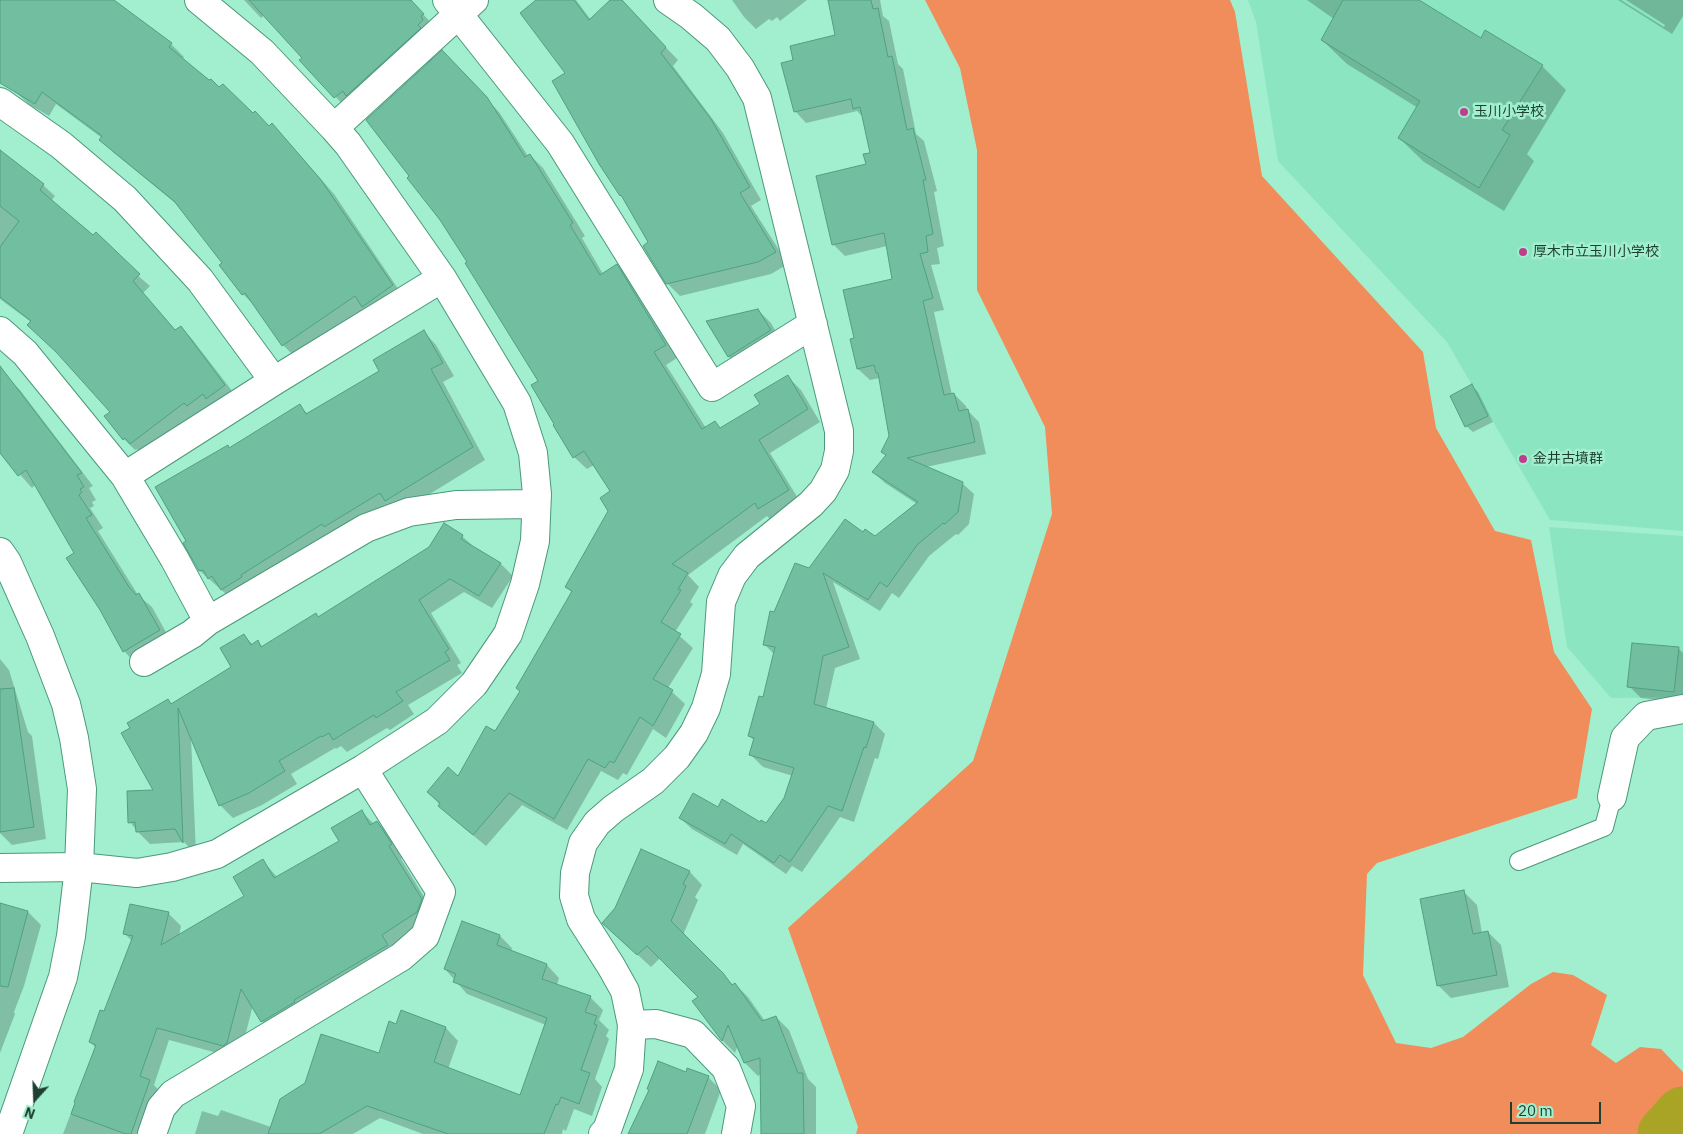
<!DOCTYPE html>
<html>
<head>
<meta charset="utf-8">
<style>
	body { margin:0 }
	#map { position:relative; width:1683px; height:1134px; overflow:hidden; background:#a1efcf; font-family:"IBM Plex Sans",sans-serif }
	canvas { display:block }
	.north { position:absolute; left:10px; top:1074px; width:50px; height:50px; -webkit-text-stroke:4px #a1efcf; paint-order:stroke; rotate:200deg; font-size:14px; font-weight:700; line-height:20px; text-align:center; color:#1f3f32 }
	.north::after { content:''; display:block; margin:auto; width:18px; height:22px; background:#1f3f32; clip-path:polygon(50% 0,100% 100%,50% 72%,0 100%) }
	.scale { position:absolute; left:1510px; top:1102px; width:91px; height:22px; box-sizing:border-box; border:2px solid #1f3f32; border-top:0; padding-left:6px; font-size:15px; line-height:18px; white-space:nowrap; color:#1f3f32; -webkit-text-stroke:4px #a1efcf; paint-order:stroke }
</style>
</head>
<body>
<div id="map">
<canvas width="1683" height="1134"></canvas>
<div class="north">N</div>
<div class="scale">20 m</div>
</div>
<script>
const ctx = document.querySelector('canvas').getContext('2d');
ctx.lineJoin = 'round';
function fillPath(path, color) { ctx.fillStyle = color; ctx.fill(path, 'evenodd'); }
const toPath = rows => new Path2D(rows.map(r => 'M' + r).join(''));
function stroke(path, color, width, dash) { ctx.strokeStyle = color; ctx.lineWidth = width; ctx.lineCap = dash ? 'butt' : 'round'; ctx.setLineDash(dash || []); ctx.stroke(path); }
function write(font, color, halo, rows, align = 'center') {
  ctx.font = font + ' "IBM Plex Sans","Noto Sans JP",sans-serif'; ctx.lineWidth = 5; ctx.setLineDash([]); ctx.textBaseline = 'middle'; ctx.strokeStyle = halo; ctx.fillStyle = color; for (const [text, x, y, turn = 0] of rows) {
    ctx.save(); ctx.translate(x, y); ctx.rotate((+turn || 0) * Math.PI / 180); ctx.textAlign = isNaN(turn) ? turn : align; if (halo) ctx.strokeText(text, 0, 0); ctx.fillText(text, 0, 0); ctx.restore();
  }
}
fillPath(toPath([
	[1248,0,1683,0,1683,531,1550,520,1447,342,1278,161,1256,22],
	[1549,527,1683,536,1683,697,1611,698,1567,647]
]), '#8ce5c1');
fillPath(toPath([
	[925,0,1230,0,1235,12,1262,176,1423,352,1436,428,1495,531,1531,540,1554,652,1592,709,1577,798,1377,863,1367,874,1363,975,1396,1043,1431,1048,1463,1037,1531,984,1553,972,1573,975,1607,995,1591,1045,1616,1063,1640,1047,1661,1049,1683,1072,1683,1087,1643,1134,856,1134,858,1127,788,928,973,761,1052,514,1045,427,977,290,977,150,960,68]
]), '#f08d5a');
fillPath(toPath([
	[0,0,110,0,171,44,184,57,182,59,285,138,334,194,405,299,296,358,283,345,256,307,243,294,221,265,224,263,180,207,114,153,101,140,102,138,56,104,49,116,30,105,0,78],
	[244,0,410,0,435,27,348,110,301,60,304,58,264,15,261,18],
	[538,0,576,0,591,20,614,0,620,0,630,10,678,60,673,66,723,133,761,200,751,206,788,264,771,274,680,296,667,283,650,243,625,199,621,195,567,74],
	[732,0,807,0,780,21,777,17,772,21,769,19,756,29,744,17],
	[829,0,880,0,883,16,889,21,898,64,903,69,916,134,924,141,937,191,934,192,944,246,937,248,940,264,931,265,944,310,934,312,952,395,954,394,966,406,967,410,979,422,986,454,926,467,962,483,974,494,969,524,958,535,956,534,929,556,899,598,892,593,880,611,833,582,860,659,835,668,826,709,874,723,885,734,878,759,875,758,854,822,840,817,802,872,792,866,786,874,743,844,737,855,692,829,680,818,718,809,766,825,785,799,793,776,763,767,751,755,755,741,749,736,764,699,775,655,764,644,775,613,809,570,864,533,875,537,917,504,885,483,873,472,887,456,882,452,891,437,880,378,870,380,858,369,856,339,893,280,887,246,845,256,833,244,872,154,864,118,857,111,806,123,795,111,795,61,837,36],
	[1307,0,1416,0,1481,40,1542,66,1566,90,1527,154,1534,161,1504,211,1424,162,1399,138,1418,108,1347,64,1322,40,1334,19],
	[1618,0,1621,0,1664,27,1665,25,1626,0,1683,0,1683,16,1672,34],
	[455,65,499,112,528,156,530,155,543,168,585,236,582,238,603,274,617,265,629,278,677,358,666,365,706,428,715,422,721,429,762,404,788,377,801,390,820,422,770,453,801,503,772,521,767,516,688,575,699,587,690,602,693,604,675,632,693,648,668,688,685,704,666,738,653,729,627,775,623,773,618,780,601,771,567,830,522,805,486,846,452,818,428,792,459,778,495,733,521,691,573,593,566,587,609,511,612,491,594,465,587,469,574,457,556,425,540,382],
	[0,151,43,185,55,196,51,201,150,286,143,293,176,331,181,327,192,339,236,396,199,417,196,414,142,455,137,449,135,450,124,439,112,412,31,322,0,299],
	[758,310,771,323,783,344,741,369,728,356],
	[424,332,436,345,454,376,443,382,485,460,399,513,235,602,200,571,185,543,188,541,230,449,299,406,308,414,381,372],
	[7,377,20,390,93,486,89,488,96,500,92,502,94,506,90,508,103,528,98,531,138,595,152,607,172,643,136,664,124,651,101,609,76,554,35,485,32,488,0,452,0,383],
	[1472,386,1478,392,1493,422,1473,432,1466,426],
	[462,536,476,549,501,564,513,576,492,608,464,592,431,613,461,663,457,665,462,673,408,705,414,714,390,730,387,728,347,752,341,746,336,749,335,748,291,774,297,784,262,805,233,818,220,805,191,737,196,854,184,842,150,844,137,831,130,822,155,791,168,700,172,704,233,667,244,635,253,645,258,642,263,647,319,618],
	[1679,649,1683,653,1683,703,1641,698,1629,686],
	[0,659,9,670,28,732,32,736,46,839,12,845,0,833],
	[362,812,374,824,377,822,390,835,404,857,401,859,434,913,429,925,275,1034,262,1021,253,1005,240,1056,236,1058,169,1040,154,1085,162,1094,147,1134,63,1134,96,1048,90,1042,105,1013,132,941,125,934,168,913,181,926,179,936,246,896,263,861,278,878,341,841],
	[641,850,690,872,702,885,695,897,698,900,683,935,734,986,735,984,748,997,765,1021,776,1017,789,1030,808,1079,816,1087,816,1134,762,1134,761,1074,758,1076,745,1063,738,1045,735,1053,723,1041,694,1001,699,997,660,958,651,967,616,935,616,909],
	[1464,892,1477,905,1482,933,1488,932,1501,945,1509,987,1451,998,1438,985],
	[0,904,28,912,41,925,24,986,14,1012,15,1014,0,1053],
	[500,936,512,948,511,952,547,965,559,978,557,985,590,997,603,1010,599,1020,609,1030,606,1036,609,1039,595,1079,602,1087,592,1116,574,1109,566,1131,563,1129,562,1134,423,1134,380,1118,353,1134,195,1134,202,1111,218,1116,221,1110,271,1127,379,1054,397,1025,402,1012,446,1028,458,1041,448,1069,520,1097,546,1025,467,994,445,969],
	[686,1073,708,1077,721,1090,705,1134,630,1134]
]), '#0003');
stroke(toPath([
	[1665,1134,1683,1114]
]), '#a9a326', 55);
const building = toPath([
	[0,0,114,0,172,43,169,47,209,80,211,79,219,87,223,84,253,113,255,111,269,126,272,123,321,180,393,285,362,307,355,296,282,346,245,293,242,295,219,265,222,263,174,201,99,140,102,136,42,92,35,104,0,83,0,0],
	[249,0,411,0,424,14,421,16,423,20,418,25,421,28,346,96,343,91,334,98,299,60,302,58,249,0],
	[536,0,574,0,589,20,610,0,622,0,666,47,661,53,711,119,750,187,740,193,776,252,758,262,666,284,643,246,648,242,621,195,620,196,599,164,552,81,565,73,520,13,536,0],
	[828,0,871,0,873,9,878,8,888,57,892,56,907,130,913,128,926,180,923,180,933,234,926,236,928,252,920,254,933,298,923,301,944,395,954,393,959,411,968,409,975,442,907,458,963,482,958,512,945,524,943,523,917,545,887,587,880,582,868,600,823,573,849,647,823,656,814,704,874,722,866,748,864,747,842,811,828,806,790,862,780,855,774,863,731,834,725,844,679,818,693,793,718,807,722,799,760,822,761,820,766,823,784,798,794,768,749,755,754,738,748,736,759,696,763,697,775,647,763,645,770,611,774,612,795,563,809,568,845,519,863,532,865,529,875,536,918,502,872,472,886,455,881,452,889,436,878,373,876,373,874,365,857,369,850,339,854,338,843,290,892,279,884,233,832,245,816,176,866,164,863,154,870,153,860,107,853,109,851,99,794,112,781,63,793,60,790,46,835,35,828,0],
	[1343,0,1419,0,1481,38,1485,30,1543,65,1502,130,1510,135,1479,188,1398,138,1420,101,1321,40,1343,0],
	[442,50,487,97,525,157,530,154,573,223,570,225,600,275,617,264,666,345,654,352,702,429,715,421,720,428,760,404,754,395,788,375,808,409,759,440,789,490,758,509,755,503,672,564,688,573,678,589,681,590,661,622,681,634,653,679,673,690,653,726,640,717,614,763,610,761,605,768,588,759,554,819,509,793,473,835,438,806,440,803,427,792,448,767,458,776,486,726,495,731,520,691,516,688,572,591,565,587,608,511,600,498,610,491,584,451,573,458,553,425,554,424,531,385,538,381,465,263,467,262,440,220,407,178,409,176,366,120,442,50],
	[0,150,44,184,40,190,93,235,96,232,140,274,133,281,175,330,181,326,225,385,206,399,203,394,187,406,184,403,130,444,125,438,123,440,104,416,110,412,56,352,27,325,31,321,0,297,0,247,19,221,0,206,0,150],
	[758,309,771,330,728,357,706,321,758,309],
	[424,330,443,363,431,369,473,447,385,501,380,493,324,527,322,524,241,575,242,577,221,590,212,576,208,579,203,570,199,571,183,543,186,541,155,487,228,445,229,448,300,404,306,414,379,371,373,360,424,330],
	[0,366,82,473,77,475,84,487,80,489,82,492,79,495,92,515,86,518,129,587,136,595,139,593,160,630,123,652,100,610,66,558,74,553,26,470,18,476,0,453,0,366],
	[1472,384,1488,416,1465,427,1450,396,1472,384],
	[444,523,463,535,461,539,501,563,479,596,450,579,419,600,449,649,445,652,450,660,396,692,403,701,376,718,374,715,333,740,329,733,322,737,321,736,279,761,285,771,249,793,219,806,178,708,183,843,175,829,136,832,135,822,128,823,127,791,153,790,121,733,130,728,127,723,168,699,171,704,231,667,220,648,244,634,251,645,258,640,261,647,316,613,318,617,429,547,444,523],
	[1632,643,1679,647,1674,692,1627,687,1632,643],
	[14,688,34,827,0,832,0,689,14,688],
	[362,810,370,825,377,821,392,844,389,846,422,899,417,912,382,935,388,945,294,1000,295,1002,261,1022,241,989,227,1043,223,1046,157,1028,140,1076,150,1080,131,1134,126,1134,71,1114,75,1103,74,1102,96,1045,89,1042,100,1010,104,1011,133,936,123,934,130,904,169,912,161,945,244,896,233,877,263,859,274,878,339,841,331,828,362,810],
	[641,849,690,871,683,884,686,886,671,921,723,973,732,985,735,983,762,1021,776,1016,798,1073,803,1073,804,1134,761,1134,760,1058,744,1063,728,1025,722,1041,692,1001,698,997,647,946,637,955,602,923,615,908,641,849],
	[1464,890,1473,934,1488,931,1497,975,1437,986,1420,899,1464,890],
	[0,903,28,911,8,987,0,986,0,903],
	[462,921,500,935,497,945,547,964,542,979,591,996,585,1012,597,1016,594,1024,597,1025,581,1070,590,1073,579,1104,561,1097,558,1105,556,1104,544,1134,448,1134,367,1106,319,1134,268,1134,280,1099,305,1083,321,1034,379,1053,389,1021,396,1024,401,1010,446,1027,434,1062,520,1095,547,1018,453,982,456,974,444,969,462,921],
	[658,1061,686,1072,687,1068,709,1076,687,1134,628,1134,649,1090,647,1089,658,1061]
]);
fillPath(building, '#71bfa0');
stroke(building, '#519f81', 1);
const lane = toPath([
	[1519,861,1604,827,1612,797]
]);
const street = toPath([
	[447,0,560,143,712,387,813,324],
	[0,102,61,145,125,199,200,280,274,381],
	[334,128,474,0],
	[0,331,25,353,125,476,174,558,208,621,366,528,409,512,456,505,536,504],
	[125,476,274,381,442,278],
	[144,662,192,634,208,621],
	[1612,797,1625,738,1646,716,1683,709],
	[0,868,79,867,137,873,172,867,217,854,363,769,437,721,474,684,508,634,525,584,535,541,537,494,533,453,517,403,442,278,348,144,334,128,262,52,199,0],
	[632,1025,656,1024,693,1034,726,1068,741,1106,736,1134],
	[152,1134,161,1108,173,1094,401,957,425,936,441,892,363,769],
	[603,1134,607,1130,629,1069,632,1025,625,991,611,966,581,919,574,896,575,873,583,843,597,823,613,809,653,781,677,757,694,733,706,708,716,674,721,602,732,576,747,556,811,504,823,491,835,470,839,451,839,431,757,98,740,68,718,39,691,16,668,0]
]);
const secondary = toPath([
	[0,552,7,562,40,636,66,704,74,738,82,789,79,867,71,936,63,977,8,1134]
]);
stroke(lane, '#4b997b', 20);
stroke(street, '#4b997b', 30);
stroke(secondary, '#4b997b', 30);
stroke(lane, '#fff', 18);
stroke(street, '#fff', 28);
stroke(secondary, '#fff', 28);
for (const [x, y, r, color] of [
	[1464,112,5,"#bd3f8c"],
	[1523,252,5,"#bd3f8c"],
	[1523,459,5,"#bd3f8c"]
]) { const dot = new Path2D(); dot.arc(x, y, r, 0, 2 * Math.PI); ctx.fillStyle = color; ctx.fill(dot); stroke(dot, '#a1efcf', 2); }
write('14px', '#1f3f32', '#a1efcf', [
	["玉川小学校",1474,112],
	["厚木市立玉川小学校",1533,252],
	["金井古墳群",1533,459]
], 'left');
</script>
</body>
</html>
